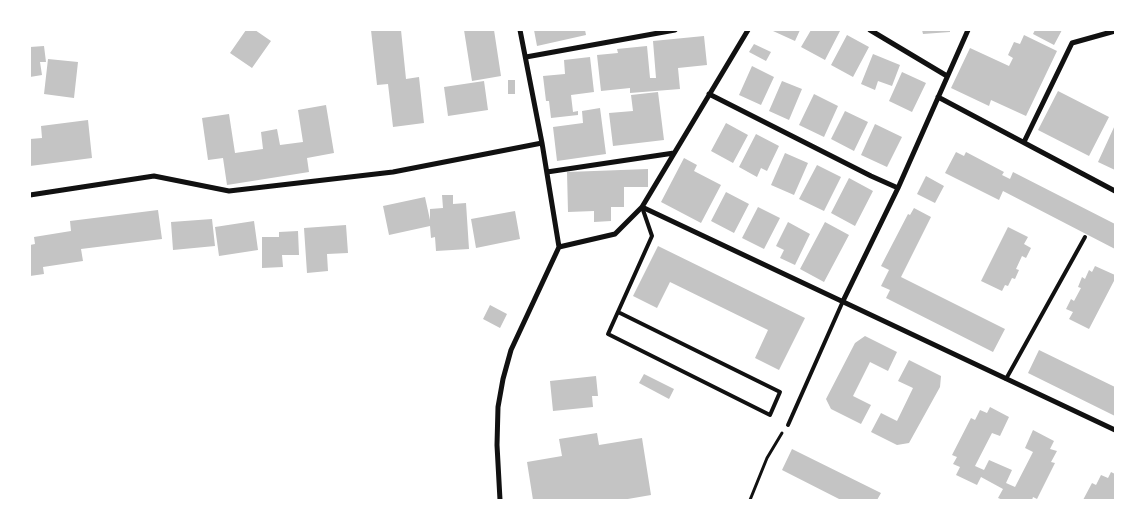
<!DOCTYPE html>
<html>
<head>
<meta charset="utf-8">
<style>
	body { margin:0 }
	#map { position:relative; width:1145px; height:530px; overflow:hidden; background:#fff; font-family:"Roboto Condensed",sans-serif }
	canvas { display:block }
	.frame { position:absolute; inset:0; border:31px solid #fff; pointer-events:none }
</style>
</head>
<body>
<div id="map">
<canvas width="1145" height="530"></canvas>
<div class="frame"></div>
</div>
<script>
const ctx = document.querySelector('canvas').getContext('2d');
ctx.lineJoin = 'round';
function fillPath(path, color) { ctx.fillStyle = color; ctx.fill(path, 'evenodd'); }
const toPath = rows => new Path2D(rows.map(r => 'M' + r).join(''));
function stroke(path, color, width, dash) { ctx.strokeStyle = color; ctx.lineWidth = width; ctx.lineCap = dash ? 'butt' : 'round'; ctx.setLineDash(dash || []); ctx.stroke(path); }
fillPath(toPath([
	[246,30,255,30,271,41,252,68,230,53],
	[371,30,401,30,406,79,419,77,424,123,393,127,388,84,377,85],
	[464,30,494,30,501,76,472,81],
	[534,30,585,30,586,35,537,46],
	[774,30,800,30,795,41,773,31],
	[811,30,840,31,825,60,801,47],
	[922,30,950,30,950,32,923,34],
	[1035,30,1062,30,1054,45,1033,34],
	[847,35,869,47,853,77,831,65],
	[1024,35,1057,51,1026,116,991,100,989,106,951,88,970,48,1009,66,1013,58,1008,55,1014,42,1020,44],
	[704,36,707,65,678,68,680,89,630,93,630,88,601,91,597,55,618,53,617,49,647,46,650,78,656,78,653,41],
	[754,44,771,52,766,61,749,52],
	[44,46,46,62,40,62,42,75,30,77,30,47],
	[873,54,900,65,892,86,878,81,875,90,861,84],
	[590,57,594,92,571,95,573,112,578,111,578,115,551,118,549,101,546,101,543,76,565,74,564,60],
	[48,59,78,62,74,98,44,94],
	[752,66,774,77,761,105,739,95],
	[902,72,926,83,912,112,889,101],
	[508,80,515,80,515,94,508,94],
	[484,81,488,110,448,116,444,87],
	[782,81,802,89,789,120,769,111],
	[1058,91,1109,117,1089,156,1038,130],
	[658,92,664,140,613,146,609,113,633,111,631,95],
	[814,94,838,106,824,137,799,125],
	[326,105,334,153,307,158,309,172,227,185,223,158,208,160,202,118,229,114,235,153,263,149,261,132,277,129,280,145,303,142,298,110],
	[600,108,606,154,557,161,553,127,583,123,582,111],
	[845,111,868,122,854,151,831,139],
	[88,120,92,158,30,166,30,139,42,138,41,126],
	[726,123,748,135,733,163,711,151],
	[875,124,902,137,887,167,861,155],
	[1115,125,1115,170,1098,162],
	[756,134,779,146,767,171,761,168,757,177,739,167],
	[956,152,964,156,966,152,1004,172,1002,175,1010,179,1013,172,1115,224,1115,249,1003,191,999,200,945,173],
	[785,153,808,163,794,195,771,185],
	[684,158,697,165,694,171,721,185,701,223,661,202],
	[817,165,841,177,824,211,799,199],
	[648,169,648,187,624,187,624,207,611,207,611,221,594,222,594,211,568,212,567,172],
	[926,176,944,186,935,203,917,194],
	[849,178,873,191,855,226,831,213],
	[726,192,749,204,734,233,711,221],
	[442,195,453,195,453,204,466,203,469,249,436,251,435,237,431,238,430,226,389,235,383,206,425,197,430,220,430,209,443,208],
	[758,207,780,218,764,249,742,238],
	[914,208,931,217,901,277,1005,329,993,352,886,298,890,290,881,286,889,270,881,266,908,214,910,215],
	[158,210,162,239,81,249,83,261,43,267,44,274,30,276,30,245,35,244,34,237,71,231,70,221],
	[515,211,520,239,476,248,471,219],
	[212,219,215,246,173,250,171,222],
	[254,221,258,250,219,256,215,227],
	[788,222,810,234,795,265,780,258,784,250,776,246],
	[825,222,849,235,824,282,800,269],
	[346,225,348,253,327,254,328,271,307,273,304,228],
	[1008,227,1028,237,1024,244,1031,248,1026,258,1022,256,1016,269,1019,270,1015,279,1012,278,1008,286,1005,285,1002,291,981,281],
	[298,231,299,255,282,255,283,267,262,268,262,237,279,237,279,232],
	[658,246,805,318,779,370,755,358,768,330,670,282,657,308,633,296],
	[1095,266,1115,275,1115,279,1089,329,1069,319,1073,312,1066,309,1071,299,1074,301,1081,288,1078,287,1082,277,1085,279,1089,270,1092,272],
	[490,305,507,314,500,328,483,319],
	[865,336,897,352,888,371,870,362,853,396,871,405,861,424,831,409,826,399,855,343],
	[1039,350,1115,387,1115,416,1028,373],
	[909,360,941,376,940,387,909,443,897,445,871,432,881,413,897,421,913,388,898,381],
	[644,374,674,389,669,399,639,383],
	[596,376,598,396,592,396,593,407,553,411,550,381],
	[990,407,1009,417,1000,436,992,433,975,466,984,470,989,460,1012,470,1006,483,1015,487,1033,452,1025,448,1033,430,1054,441,1050,449,1057,451,1051,462,1055,463,1037,499,1033,497,1032,500,1003,500,998,498,1003,489,981,477,977,485,956,475,960,467,953,464,957,457,952,455,971,418,975,420,980,410,987,413],
	[597,433,599,445,642,438,651,495,622,500,533,500,527,462,562,456,559,439],
	[792,449,881,493,877,500,841,500,782,470],
	[1111,472,1115,474,1115,499,1083,500,1092,483,1096,485,1101,475,1108,478]
]), '#c4c4c4');
stroke(toPath([
	[750,500,767,458,782,433]
]), '#111', 3);
stroke(toPath([
	[618,312,780,392,770,415,608,334,652,236,642,207],
	[1006,379,1085,237],
	[788,425,843,301]
]), '#111', 4);
stroke(toPath([
	[520,30,542,143,559,247],
	[870,30,947,76],
	[526,57,675,30],
	[709,94,871,176,898,188],
	[938,97,1115,191],
	[1024,142,1072,43,1115,31],
	[547,172,674,153],
	[30,195,154,176,229,191,393,172,542,143],
	[642,207,748,30],
	[559,247,615,234,642,207,1115,430],
	[843,301,898,188,968,30],
	[500,500,497,445,498,407,503,379,511,350,559,247]
]), '#111', 5);
</script>
</body>
</html>
